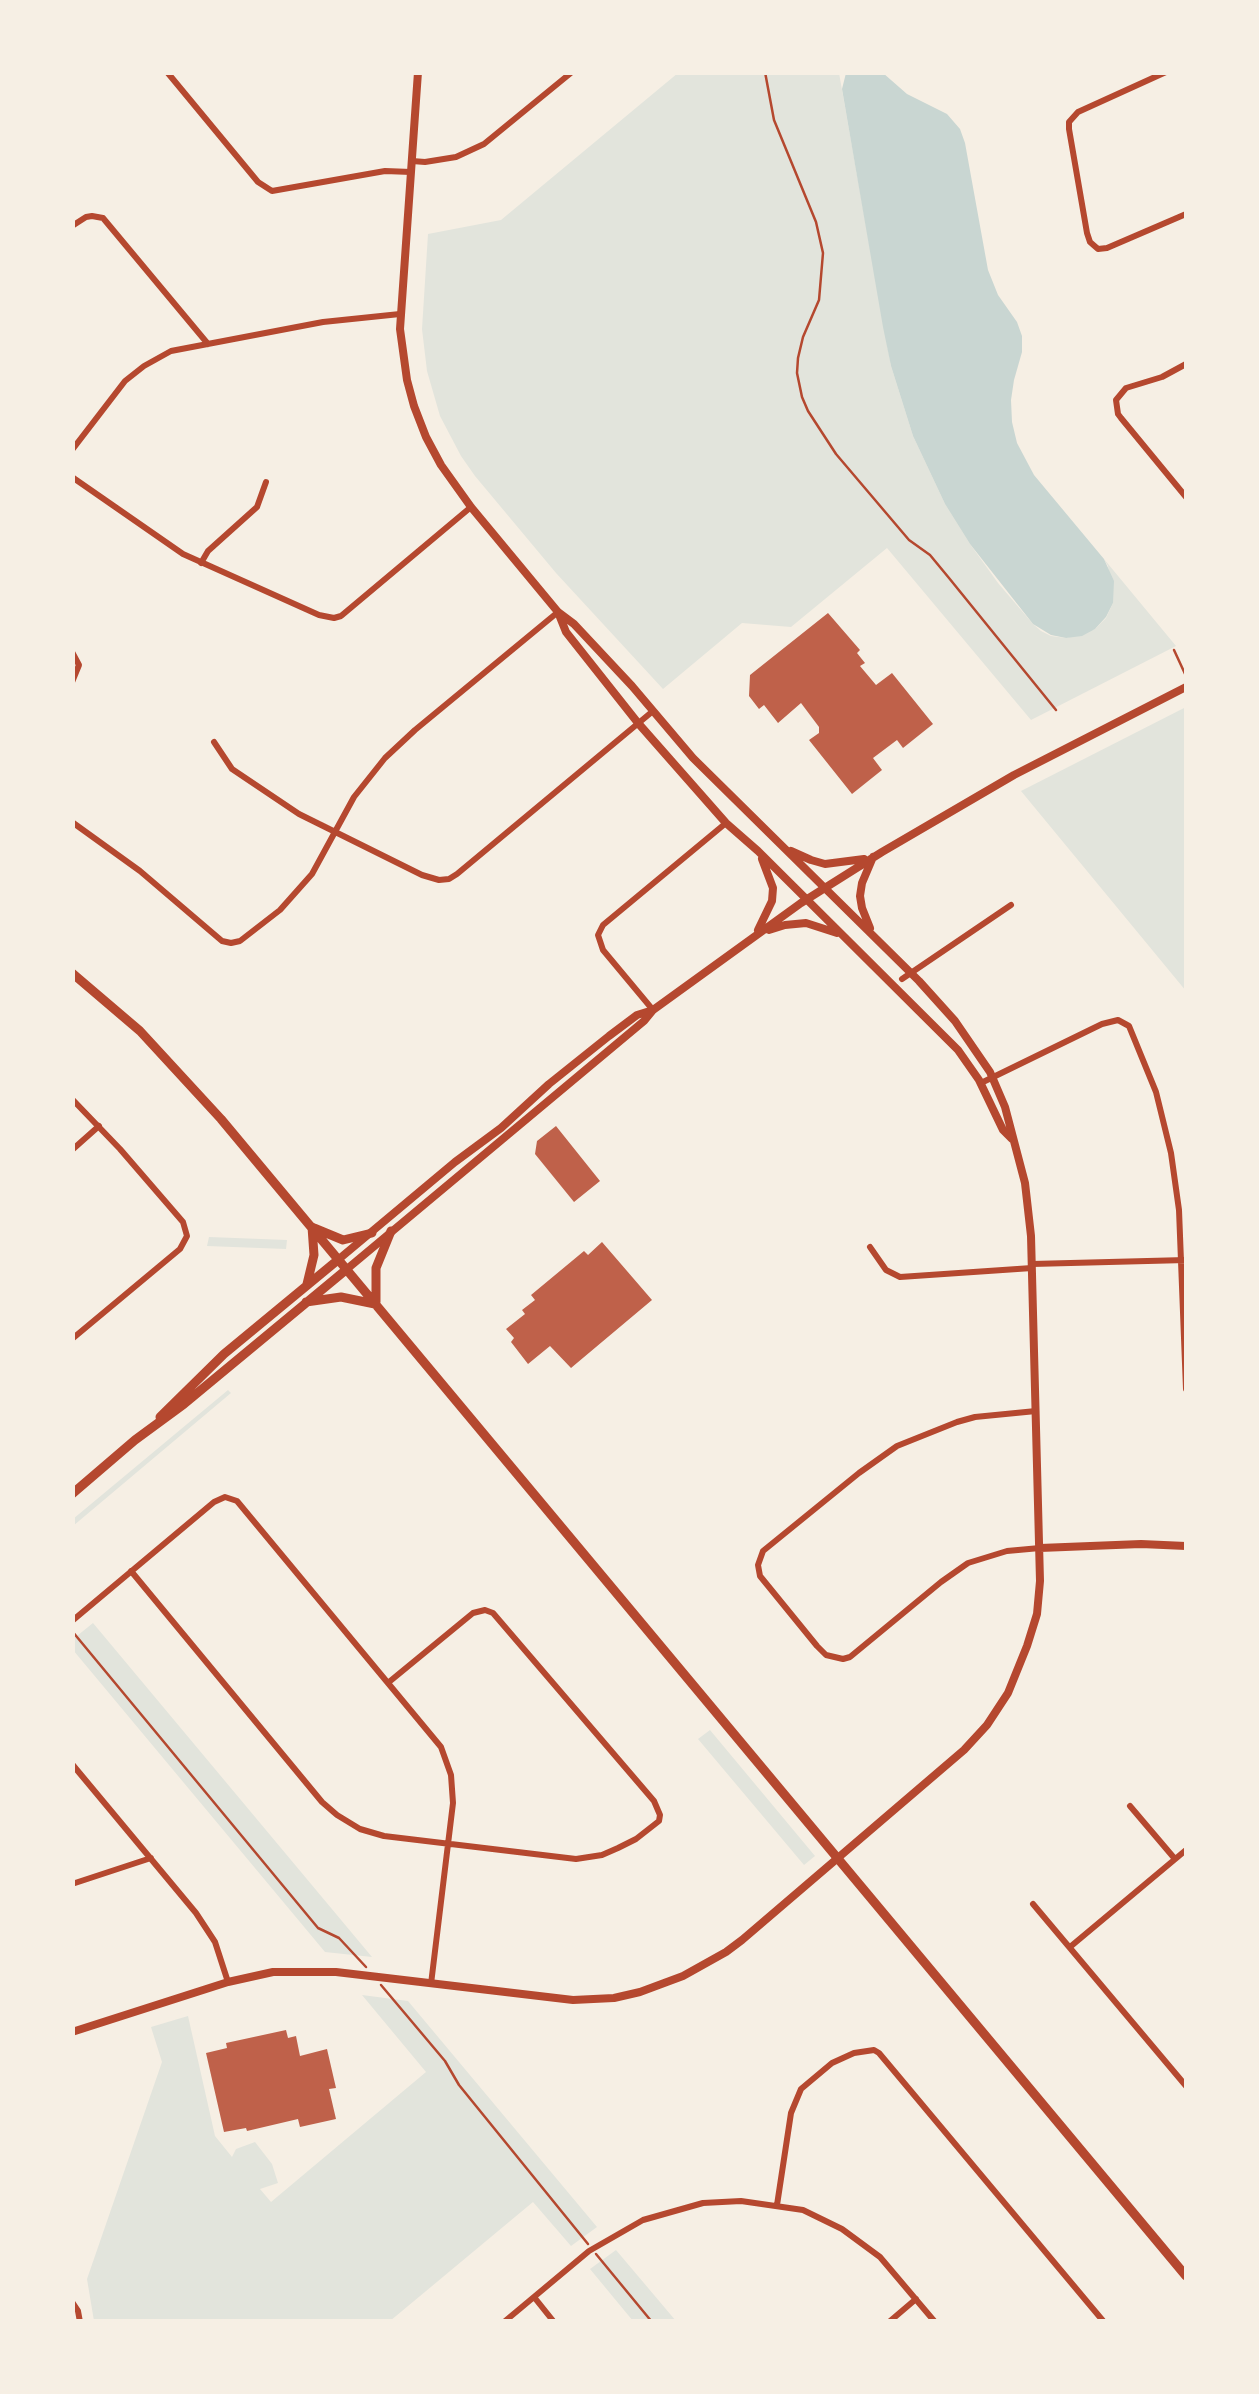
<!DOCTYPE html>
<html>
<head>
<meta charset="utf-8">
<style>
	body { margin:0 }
	#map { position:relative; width:1259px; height:2394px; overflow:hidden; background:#f6efe4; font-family:"Public Sans",sans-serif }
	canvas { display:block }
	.frame { position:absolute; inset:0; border:75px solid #f6efe4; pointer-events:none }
</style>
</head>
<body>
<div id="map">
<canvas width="1259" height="2394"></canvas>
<div class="frame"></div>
</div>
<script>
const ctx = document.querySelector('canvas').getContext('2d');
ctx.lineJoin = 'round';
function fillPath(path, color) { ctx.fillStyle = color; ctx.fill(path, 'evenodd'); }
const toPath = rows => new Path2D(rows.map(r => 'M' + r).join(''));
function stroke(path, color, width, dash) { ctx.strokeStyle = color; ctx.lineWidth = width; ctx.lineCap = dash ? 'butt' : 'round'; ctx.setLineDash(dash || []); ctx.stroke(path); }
fillPath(toPath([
	[678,73,839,73,891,366,913,436,945,504,970,544,998,583,1033,624,1041,631,1051,636,1066,638,1095,629,1106,618,1113,603,1108,566,1104,559,1176,646,1031,720,887,548,791,627,742,623,663,689,556,573,475,476,461,456,440,416,427,371,422,329,428,234,501,220],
	[1186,707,1186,991,1021,791],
	[209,1237,287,1240,286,1249,207,1246],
	[228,1390,231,1393,73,1526,73,1519],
	[93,1623,372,1957,325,1952,73,1650,72,1640],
	[710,1730,815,1856,804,1865,698,1739],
	[362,1995,408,2001,597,2227,571,2246,533,2202,390,2321,94,2321,87,2279,162,2062,151,2027,188,2016,215,2136,232,2157,236,2149,255,2142,272,2164,278,2183,260,2189,271,2202,426,2072],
	[616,2250,676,2321,633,2321,590,2269]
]), '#e2e4dc');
fillPath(toPath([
	[846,73,883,73,907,94,947,114,960,129,965,143,988,270,998,295,1017,322,1022,336,1022,352,1014,380,1011,400,1012,422,1017,443,1034,475,1104,559,1114,581,1113,603,1106,617,1095,629,1082,636,1066,638,1051,635,1033,624,970,544,945,504,913,436,891,366,883,327,842,89]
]), '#c9d6d2');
fillPath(toPath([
	[828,613,860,650,857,653,865,663,860,666,876,685,892,673,933,724,903,748,897,740,873,758,882,770,852,794,809,740,819,733,819,727,801,703,778,723,764,705,759,709,749,696,750,675],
	[556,1126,600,1181,574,1202,535,1154,537,1141],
	[602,1242,652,1300,571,1368,550,1346,528,1364,511,1342,514,1338,506,1329,525,1314,522,1310,535,1300,531,1295,584,1251,588,1255],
	[286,2030,288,2038,296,2036,300,2056,327,2049,336,2088,329,2089,336,2119,300,2127,298,2119,247,2131,246,2128,224,2132,206,2053,227,2048,226,2043]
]), '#bf614a');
stroke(toPath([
	[765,72,774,120,816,222,823,253,819,300,803,337,798,358,797,373,802,397,808,411,836,454,909,540,930,555,949,578,1056,710],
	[1174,650,1186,676],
	[72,1631,318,1928,339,1938,366,1967],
	[381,1985,445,2061,459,2085,588,2244],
	[596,2254,652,2322]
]), '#b5482f', 2.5);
stroke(toPath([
	[167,72,258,182,272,191,385,171,411,172],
	[1166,72,1078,112,1069,122,1069,129,1087,233,1090,242,1098,249,1107,248,1186,214],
	[412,161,425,162,456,157,484,144,572,72],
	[72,226,86,217,92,216,103,218,208,344],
	[1186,364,1162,377,1126,388,1116,400,1118,414,1121,418,1186,497],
	[72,450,125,381,144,366,171,351,323,322,400,314],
	[72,477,183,554,319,615,334,618,341,616,471,507],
	[201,563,208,551,257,507,266,482],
	[72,652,79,665,72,682],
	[214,742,232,769,299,814,422,875,439,880,449,879,457,874,653,711],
	[72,822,140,871,222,941,231,943,240,941,280,910,312,874,354,797,385,758,415,730,558,612],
	[902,979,1011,905],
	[653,1010,603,950,598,935,603,925,726,823],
	[981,1083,1102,1024,1118,1020,1129,1026,1156,1092,1171,1153,1179,1210,1186,1389],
	[72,1099,120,1149,183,1222,187,1236,180,1249,72,1339],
	[72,1150,99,1126],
	[870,1247,886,1270,900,1277,1032,1268],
	[1032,1264,1186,1260],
	[1036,1411,975,1417,957,1422,897,1446,859,1473,763,1551,758,1565,760,1576,817,1646,826,1655,843,1659,850,1657,941,1582,968,1563,1007,1551,1040,1548],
	[131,1571,322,1802,337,1815,360,1829,384,1836,576,1859,602,1855,618,1848,636,1839,659,1821,660,1815,654,1801,493,1613,485,1610,473,1613,389,1682],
	[72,1621,214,1502,225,1497,237,1501,441,1747,451,1775,453,1803,431,1984],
	[72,1764,196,1913,215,1942,228,1982],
	[1130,1806,1175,1859],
	[72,1884,151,1858],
	[1033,1904,1186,2086],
	[1070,1947,1186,1850],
	[777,2205,791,2113,801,2089,832,2063,854,2053,874,2050,879,2053,1104,2322],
	[534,2297,554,2322],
	[72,2302,78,2311,80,2322],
	[504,2322,589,2251,643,2220,703,2203,741,2201,803,2210,842,2229,880,2257,935,2322],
	[889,2322,916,2299]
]), '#b5482f', 6);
stroke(toPath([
	[558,612,566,632,638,723,726,823,758,851,958,1050,979,1080,1003,1130,1012,1139],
	[791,851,811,860,825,864,864,859],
	[870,928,862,908,860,896,862,883,873,857],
	[758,930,772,901,773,888,762,859],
	[769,930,785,925,806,923,837,933],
	[339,1259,455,1162,501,1128,549,1084,609,1036,637,1015,653,1010],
	[347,1269,644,1021,653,1010,801,903,882,852,1014,775,1186,687],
	[1040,1548,1141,1544,1186,1546],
	[72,2032,228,1982,273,1972,336,1972,573,2000,614,1998,640,1992,683,1976,726,1952,742,1940,964,1750,987,1725,1008,1693,1027,1646,1037,1614,1040,1581,1031,1236,1025,1183,1005,1107,990,1072,955,1021,919,981,693,758,632,686,574,624,558,612,471,507,441,465,426,437,414,406,407,380,400,329,418,72]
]), '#b5482f', 8);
stroke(toPath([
	[72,973,140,1031,221,1119,1186,2276],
	[314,1228,343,1240,372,1233],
	[307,1284,314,1255,312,1227],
	[306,1302,341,1297,375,1304],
	[376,1302,376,1268,391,1231],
	[160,1417,224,1354,339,1259],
	[72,1494,135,1440,184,1404,347,1269]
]), '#b5482f', 9);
</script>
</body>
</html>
